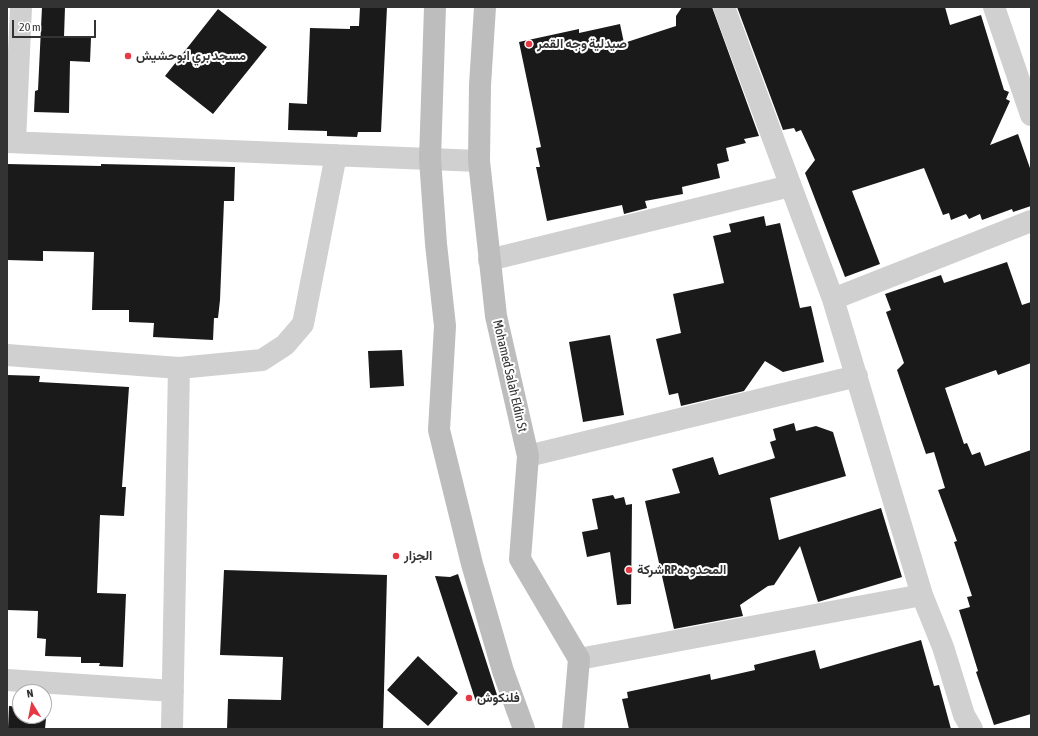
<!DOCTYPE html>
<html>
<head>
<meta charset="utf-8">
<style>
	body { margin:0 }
	#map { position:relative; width:1038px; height:736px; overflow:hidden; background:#fff; font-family:"Asap Condensed",sans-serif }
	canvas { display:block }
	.frame { position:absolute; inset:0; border:8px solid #333; pointer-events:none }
	.north { position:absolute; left:12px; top:684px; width:40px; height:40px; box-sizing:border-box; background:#fff; border:1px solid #adadad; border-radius:50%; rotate:350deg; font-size:11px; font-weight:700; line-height:16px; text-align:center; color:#333 }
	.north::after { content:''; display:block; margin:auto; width:14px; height:18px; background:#e63946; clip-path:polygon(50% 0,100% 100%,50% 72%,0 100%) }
	.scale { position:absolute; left:12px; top:20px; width:84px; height:18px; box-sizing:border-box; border:2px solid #333; border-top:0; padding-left:5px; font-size:12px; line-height:14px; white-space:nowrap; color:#333; -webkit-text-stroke:3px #fff; paint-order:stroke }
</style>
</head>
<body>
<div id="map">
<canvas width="1038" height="736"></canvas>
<div class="frame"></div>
<div class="north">N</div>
<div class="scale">20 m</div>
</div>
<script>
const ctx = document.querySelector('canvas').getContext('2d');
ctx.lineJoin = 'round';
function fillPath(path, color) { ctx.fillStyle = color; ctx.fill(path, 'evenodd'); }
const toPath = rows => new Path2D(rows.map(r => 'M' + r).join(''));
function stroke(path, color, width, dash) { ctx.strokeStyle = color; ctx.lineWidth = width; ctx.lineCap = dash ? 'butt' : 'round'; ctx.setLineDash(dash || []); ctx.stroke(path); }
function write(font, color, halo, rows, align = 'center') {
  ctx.font = font + ' "Asap Condensed",Vazirmatn,sans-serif'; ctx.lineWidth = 4; ctx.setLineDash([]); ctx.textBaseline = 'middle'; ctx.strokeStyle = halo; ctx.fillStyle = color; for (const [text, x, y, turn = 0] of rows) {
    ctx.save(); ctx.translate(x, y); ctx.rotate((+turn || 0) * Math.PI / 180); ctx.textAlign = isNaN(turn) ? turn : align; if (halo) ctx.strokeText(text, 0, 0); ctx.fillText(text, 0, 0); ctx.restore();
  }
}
fillPath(toPath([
	[42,7,65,7,64,37,91,38,90,62,70,61,69,113,34,112,35,91,38,90],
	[360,7,387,7,381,132,358,132,357,137,327,136,327,131,288,130,289,103,307,104,310,28,350,29,350,26,359,26],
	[682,7,712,7,759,136,744,139,746,143,726,148,729,161,717,164,720,178,682,187,683,194,645,201,647,208,624,214,622,205,547,221,536,167,540,167,536,148,541,147,519,42,579,29,579,33,620,24,624,43,676,26,676,16],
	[737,7,945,7,950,25,981,15,1004,90,1009,92,1006,99,1010,101,990,145,1018,134,1031,171,1031,206,1013,212,1012,209,982,220,980,214,969,219,966,214,951,220,949,213,943,215,924,168,852,191,880,264,845,277,805,173,815,160,801,130,796,132,794,128,783,130],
	[218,9,267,47,213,114,165,76],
	[7,164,101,166,101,164,235,167,234,201,224,201,220,300,218,318,214,318,213,340,153,337,154,323,129,322,129,310,92,310,94,252,43,251,43,261,7,260],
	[764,216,766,226,780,223,800,308,811,306,824,362,783,372,765,361,744,391,681,406,678,393,669,395,656,339,681,333,673,294,724,283,713,236,731,232,729,224],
	[1007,262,1022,305,1031,302,1031,363,998,375,996,370,945,388,964,444,967,443,972,455,980,452,985,466,1031,450,1031,714,994,725,976,672,978,671,959,610,970,607,967,597,972,596,954,542,957,541,938,490,945,488,934,452,926,454,897,370,904,363,886,312,891,310,885,294,941,275,944,283],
	[610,335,624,415,583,422,569,342],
	[402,350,404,386,370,388,368,351],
	[7,375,40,376,39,382,129,387,122,487,126,487,124,516,100,515,97,593,126,594,123,667,99,666,100,663,81,663,81,657,45,656,46,639,37,638,38,611,7,610],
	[794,423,796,431,816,426,833,432,846,476,770,498,779,540,881,508,902,577,818,602,800,546,774,585,768,586,740,605,743,616,674,629,645,501,680,493,672,469,713,457,719,475,775,458,770,442,776,440,773,429],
	[613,495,615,499,624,497,626,505,632,504,631,604,617,605,610,552,587,557,582,532,598,529,592,499],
	[224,570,387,575,383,729,227,729,228,699,281,700,283,657,220,655],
	[458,574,498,698,477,705,435,576,450,577],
	[921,640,934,686,939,685,951,729,629,729,622,699,628,698,627,692,710,674,711,680,755,670,754,665,815,650,820,669],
	[418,656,458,693,428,726,387,690],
	[9,706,20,707,20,716,44,716,44,708,47,708,45,729,8,729]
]), '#1a1a1a');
stroke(toPath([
	[724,7,833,299,922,595,943,647,964,715,972,729],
	[994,7,1031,115],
	[7,142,479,161],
	[15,142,21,7],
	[489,260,790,186],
	[833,299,1031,221],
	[7,355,179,368,262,360,285,345,303,324,336,155],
	[528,456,857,376],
	[579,659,922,595],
	[7,680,173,691],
	[172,729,179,368]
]), '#d0d0d0', 22);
stroke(toPath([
	[435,7,430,159,436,244,445,326,439,430,472,564,503,671,524,729],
	[485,7,480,85,479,161,496,316,528,456,520,559,579,659,573,729]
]), '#bdbdbd', 22);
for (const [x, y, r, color] of [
	[529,44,4,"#e63946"],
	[128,56,4,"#e63946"],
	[396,556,4,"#e63946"],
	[629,570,4,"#e63946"],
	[469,698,4,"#e63946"]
]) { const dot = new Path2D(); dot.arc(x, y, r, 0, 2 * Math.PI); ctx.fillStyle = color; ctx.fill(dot); stroke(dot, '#fff', 1.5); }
write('bold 13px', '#333', '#fff', [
	["صيدلية وجه القمر",537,44],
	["مسجد بري ابوحشيش",136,56],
	["الجزار",404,556],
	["شركةRPالمحدوده",637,570],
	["فلنكوش",477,698]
], 'left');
write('13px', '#333', '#fff', [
	["Mohamed Salah Eldin St",510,376,77]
]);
</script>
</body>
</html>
